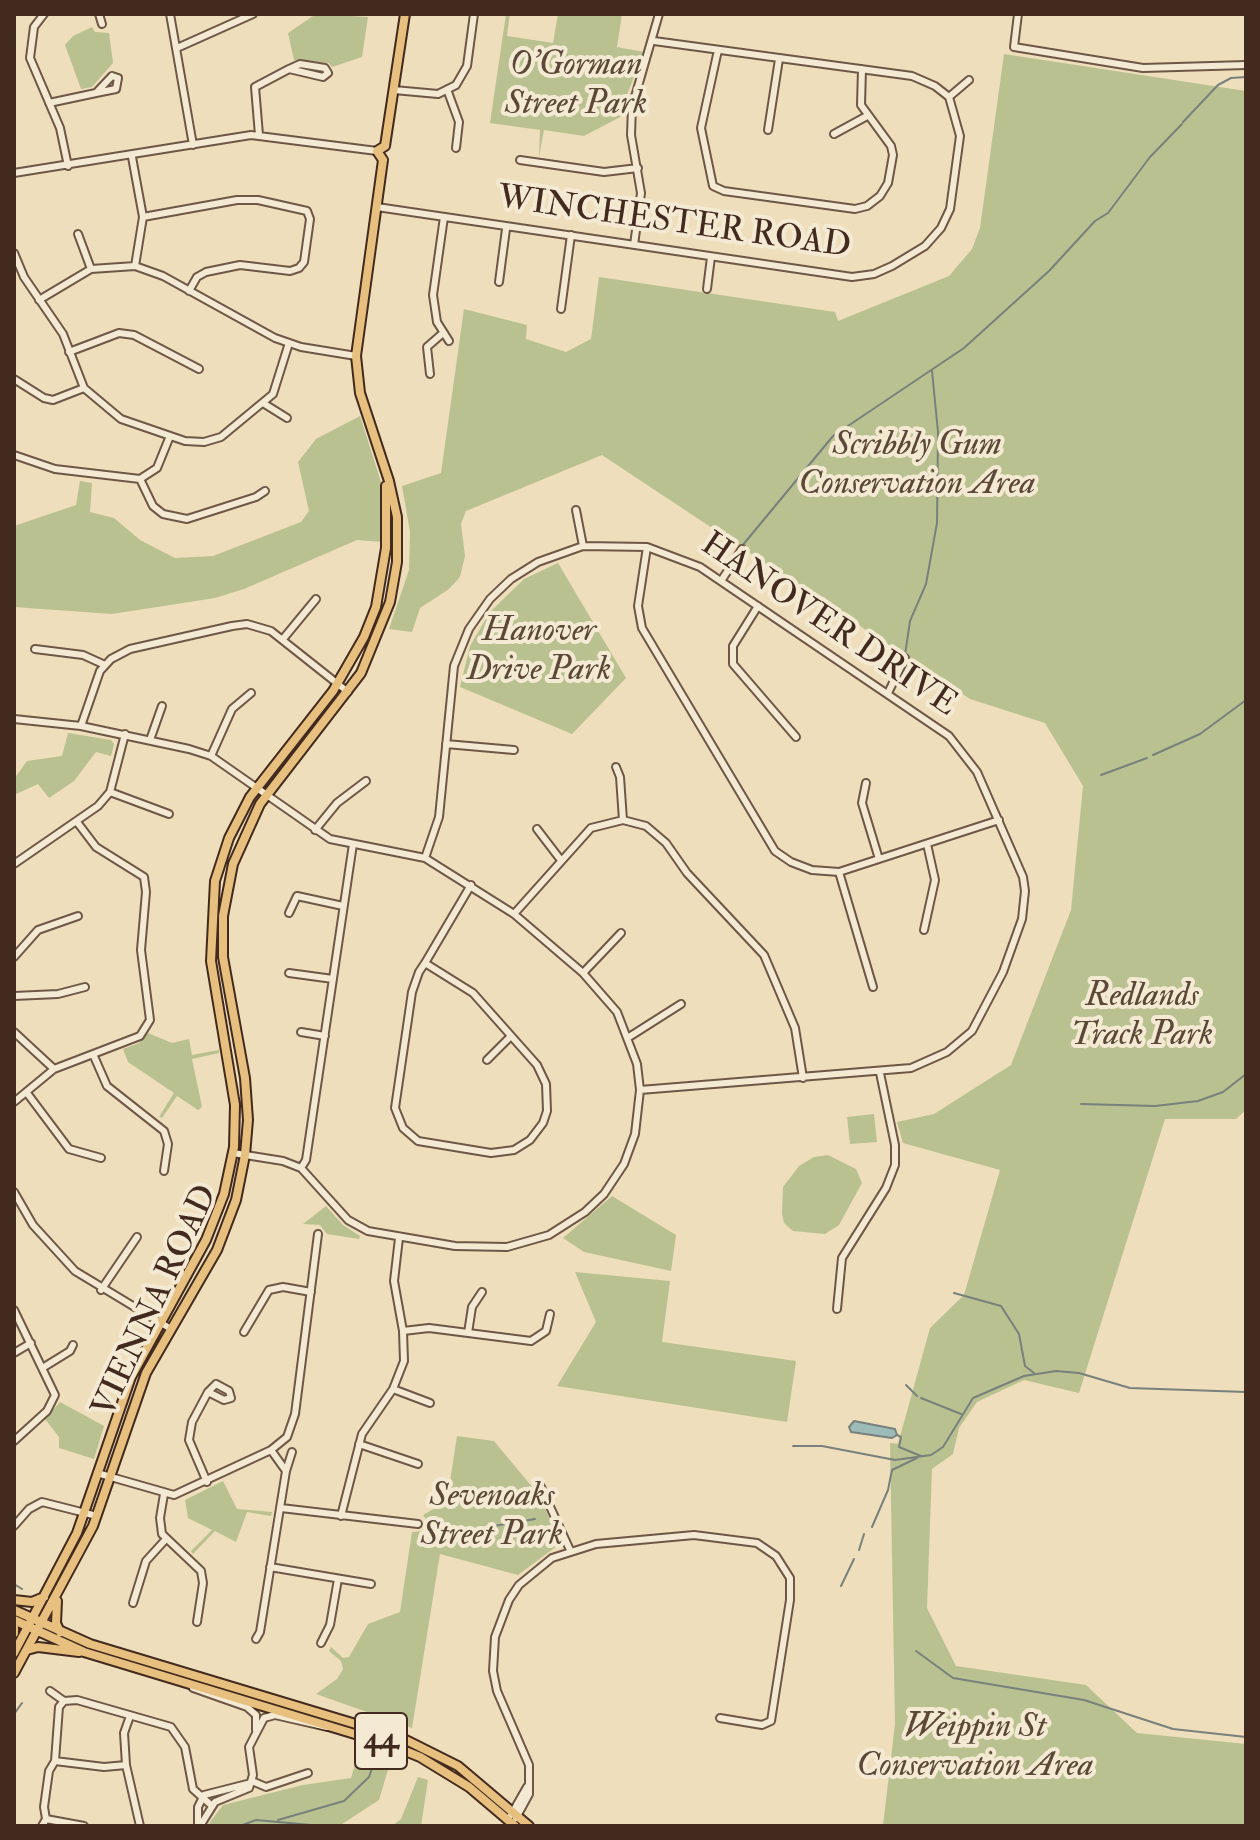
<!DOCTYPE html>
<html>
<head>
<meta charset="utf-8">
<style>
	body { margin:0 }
	#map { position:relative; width:1260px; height:1840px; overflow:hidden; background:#eedebb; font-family:"IM FELL Double Pica",serif }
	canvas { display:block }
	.frame { position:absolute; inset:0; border:16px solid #432a1f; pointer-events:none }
</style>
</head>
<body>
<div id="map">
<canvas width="1260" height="1840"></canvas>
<div class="frame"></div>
</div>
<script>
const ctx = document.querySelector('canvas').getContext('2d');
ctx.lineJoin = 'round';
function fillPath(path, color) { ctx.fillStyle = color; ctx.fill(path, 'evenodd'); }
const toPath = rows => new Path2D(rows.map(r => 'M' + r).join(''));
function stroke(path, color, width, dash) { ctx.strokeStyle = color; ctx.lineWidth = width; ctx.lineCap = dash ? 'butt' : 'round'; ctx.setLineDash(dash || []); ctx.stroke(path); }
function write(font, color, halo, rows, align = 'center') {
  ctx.font = font + ' "IM FELL Double Pica",serif'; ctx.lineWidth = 8; ctx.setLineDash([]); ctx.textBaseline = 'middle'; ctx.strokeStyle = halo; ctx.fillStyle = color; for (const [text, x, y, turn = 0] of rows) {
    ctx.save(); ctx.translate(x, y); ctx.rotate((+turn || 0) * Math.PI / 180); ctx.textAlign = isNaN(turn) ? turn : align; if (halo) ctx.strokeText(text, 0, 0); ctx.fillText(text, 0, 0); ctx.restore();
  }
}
fillPath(toPath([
	[316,14,368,17,362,57,332,67,329,63,294,60,288,33],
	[506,14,510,14,507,36,553,43,558,14,622,14,617,47,644,52,628,92,624,115,584,136,544,130,539,157,540,130,490,123],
	[92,27,95,32,109,33,113,63,92,87,81,89,65,45,73,36],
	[1004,54,1246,91,1246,1110,1236,1119,1165,1119,1079,1393,1024,1380,977,1402,959,1428,953,1454,932,1469,927,1608,956,1666,1086,1685,1137,1733,1246,1744,1246,1826,883,1826,895,1724,890,1443,898,1444,930,1328,964,1295,1000,1170,903,1143,897,1122,934,1114,1011,1065,1071,910,1083,786,1045,723,970,699,602,455,466,511,461,524,465,556,460,577,449,589,420,608,412,632,389,629,409,570,410,532,402,486,441,473,464,309,527,325,526,339,566,352,591,339,599,277,835,312,838,321,949,276,972,249,980,228],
	[360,416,381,482,382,542,357,540,244,589,215,598,112,614,14,607,14,526,76,505,80,481,92,483,90,512,114,518,140,540,175,558,213,556,301,522,309,511,298,462,316,439],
	[558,563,626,678,572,734,460,687,470,646,490,612,524,579],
	[68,733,111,740,114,744,111,756,96,752,74,781,49,798,38,784,14,795,14,779,27,761,62,756],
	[148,1033,172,1043,189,1039,192,1055,219,1050,219,1053,192,1059,202,1107,198,1110,177,1096,162,1118,159,1117,174,1093,128,1062,123,1049,139,1043],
	[874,1114,877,1142,850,1144,847,1117],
	[828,1155,856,1169,862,1183,839,1225,825,1234,793,1231,784,1223,782,1214,783,1187,799,1166,814,1157],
	[612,1196,676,1235,671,1271,584,1252,563,1238],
	[326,1206,343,1225,360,1236,359,1239,327,1234,320,1225,303,1224],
	[575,1272,670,1281,662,1342,796,1361,787,1422,557,1386,596,1322],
	[60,1402,104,1426,94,1459,59,1448,59,1437,45,1419],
	[457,1436,494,1441,538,1494,561,1543,518,1575,440,1554,412,1728,316,1694,337,1679,343,1669,341,1661,329,1651,331,1647,343,1658,349,1657,368,1624,400,1612,412,1532,424,1531,428,1522,423,1515,447,1501],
	[223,1481,237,1509,272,1512,271,1516,247,1512,236,1542,215,1531,193,1554,191,1551,212,1530,188,1518,185,1500],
	[359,1751,390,1763,379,1800,339,1826,207,1826,223,1805,303,1785,351,1778],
	[418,1777,428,1780,421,1826,392,1826,401,1819]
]), '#bac190');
const water = toPath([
	[854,1421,895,1429,897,1435,892,1438,851,1432,849,1427,854,1421]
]);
fillPath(water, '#9cbbb9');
stroke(water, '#78817b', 2);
stroke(toPath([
	[1242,14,1246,16],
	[1183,122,1218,85,1231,78,1246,77],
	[742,546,833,436,964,348,1049,271,1095,221,1108,213,1150,157,1182,124],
	[905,655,910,621,926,584,937,523,938,432,932,371],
	[1153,755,1200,734,1246,700],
	[1101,775,1147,758],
	[1081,1104,1155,1106,1198,1101,1223,1092,1246,1074],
	[954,1293,1001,1306,1019,1334,1025,1366,1034,1373],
	[906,1385,917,1396],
	[921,1398,961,1414],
	[897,1435,901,1437,899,1447,921,1456],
	[793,1446,822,1446,895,1460,931,1455,943,1447,973,1398,1024,1376,1056,1371,1079,1373,1130,1388,1246,1392],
	[872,1527,888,1490,892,1470,917,1458],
	[441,1535,535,1519],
	[859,1550,864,1534],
	[14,1584,22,1589],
	[841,1586,854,1559],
	[916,1651,953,1678,1084,1700,1173,1729,1246,1737],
	[14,1714,22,1703],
	[388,1726,391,1714],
	[278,1820,344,1801,369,1777,379,1749],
	[240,1826,256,1820,322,1826]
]), '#78817b', 2);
const minor = toPath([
	[44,14,34,27,30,58,60,128,68,166],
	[99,14,102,24],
	[170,14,193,145],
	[1018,14,1014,47,1143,68,1246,65],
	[177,48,253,14],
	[718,50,701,128,713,186,724,191,855,209,867,206,880,196,888,183,893,155,891,146,861,105,862,69],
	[300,64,325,68,328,73,323,77,289,69,300,64],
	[112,76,118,78,116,89,96,93,112,76],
	[394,90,438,94,456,85,467,66,474,14],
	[448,92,459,122,456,148],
	[949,97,969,80],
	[49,103,96,93],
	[768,130,779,59],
	[834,134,867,116],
	[259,135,255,87,289,69],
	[132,157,143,217,135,266],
	[520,160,604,172,638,168],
	[14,173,251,135,377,151],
	[377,207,852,277,874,274,892,266,925,246,941,228,950,209,960,136,949,97,935,86,912,76,654,41],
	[143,217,237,200,258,200,307,211,310,219,304,262,299,268,290,271,240,265,206,272,197,277,189,291],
	[444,217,433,295,437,322,449,341],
	[78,234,91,269],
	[634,245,641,193,631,135,632,107,659,14],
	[14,253,24,277,63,334,84,388,121,419,185,441,204,442,221,437,273,394,289,343],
	[499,282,506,229],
	[707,289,711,257],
	[39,300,91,269,135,266,163,276,275,338,301,347,356,356],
	[561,309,571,235],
	[69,352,119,333,134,335,199,369],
	[430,374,427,347,443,333],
	[14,379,44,398,53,400,84,388],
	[263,403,287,418],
	[14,455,55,469,140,479,157,468,170,436],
	[140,479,153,506,163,514,187,519,256,497,265,491],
	[576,510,583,546],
	[647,547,638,606,642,628,775,851,791,862,812,870,839,872,999,820],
	[721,581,742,549],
	[758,606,733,646,733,664,796,737],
	[283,639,316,599],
	[35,649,83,655,105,665],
	[888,693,905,658],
	[14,719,81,726,189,749,211,756,330,839,425,858,514,914,583,973,617,1012,637,1064,640,1090,635,1134,624,1164,604,1194,585,1212,549,1235,507,1247,455,1246,368,1231,348,1220,301,1168,283,1161,233,1153],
	[81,726,100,671,111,659,130,649,232,626,247,624,271,631,348,692],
	[150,740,162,706],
	[446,744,514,750],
	[211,756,232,709,251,693],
	[616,767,620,777,623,820],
	[866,783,862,803,879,859],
	[110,792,169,814],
	[537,829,560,859],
	[315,830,337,803,366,781],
	[425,858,439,817,454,666,469,629,490,599,511,579,538,562,583,546,647,547,700,567,949,736,977,772,1023,877,1025,891,1022,919,1003,972,972,1031,947,1052,911,1068,640,1090],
	[14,864,98,806,110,792,125,734],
	[839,872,873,987],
	[289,913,297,896,343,906],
	[514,914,591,828,623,820,646,826,666,843,687,873,764,955,795,1028,803,1078],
	[924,930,935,880,927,844],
	[14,957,38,930,78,916],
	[425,963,473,993,537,1065,546,1084,547,1111,543,1123,530,1140,514,1150,491,1153,418,1141,403,1128,395,1108,412,992,419,972,425,963,471,885],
	[289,973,333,979],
	[583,973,621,933],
	[14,996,58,994,85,987],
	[14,1032,54,1069],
	[301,1032,325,1036],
	[629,1037,681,1004],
	[93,1054,107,1086,164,1131,168,1144,164,1171],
	[487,1060,511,1036],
	[27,1093,69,1149,101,1158],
	[14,1102,54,1069,140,1036,150,1020,141,950,146,892,144,877,96,847,77,822],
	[301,1168,306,1160,353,844],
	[14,1192,33,1225,75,1271,171,1329],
	[101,1290,137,1237],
	[837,1309,842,1258,886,1188,895,1165,895,1145,880,1073],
	[14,1310,55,1395,47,1411,14,1441],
	[403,1331,429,1328,531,1341,546,1331,550,1314],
	[244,1332,269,1290,283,1287,311,1292],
	[468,1333,472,1307,482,1292],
	[14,1353,31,1343],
	[44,1367,70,1351,73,1345],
	[216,1384,229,1391,231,1398,224,1400,208,1392,216,1384],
	[393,1389,430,1403],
	[359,1444,418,1464],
	[286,1471,292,1452],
	[97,1473,174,1495,271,1450,287,1437,295,1414,318,1234],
	[207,1482,189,1440,192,1422,208,1392],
	[540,1485,570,1550],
	[164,1494,160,1518,162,1534,201,1571,203,1583,197,1622],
	[281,1508,418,1524],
	[341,1516,362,1434,393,1389,404,1361,403,1331,394,1281,399,1238],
	[14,1526,29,1509,42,1502,97,1516],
	[270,1567,371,1584],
	[133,1603,146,1561,166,1539],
	[256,1639,260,1632,286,1471,271,1450],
	[321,1643,330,1625,338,1579],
	[193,1688,247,1707,256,1715,256,1730],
	[50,1691,64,1701],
	[126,1765,124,1733,130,1716],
	[252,1781,266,1787,308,1773],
	[511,1815,527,1787],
	[516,1818,529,1794,529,1765,497,1691,493,1671,495,1637,509,1600,519,1585,552,1558,596,1544,694,1535,757,1543,776,1556,790,1578,790,1600,771,1721,762,1725,720,1718],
	[46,1819,44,1807,49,1771,55,1761],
	[42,1826,46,1819,84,1826],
	[140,1826,126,1765,104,1767,55,1761,59,1707,64,1701,77,1700,171,1727,185,1747,193,1789,211,1805],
	[198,1826,198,1807,204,1795,251,1783],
	[200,1826,215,1802,249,1788,253,1775,249,1747,264,1718,275,1715,327,1727]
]);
const major = toPath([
	[385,146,405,14],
	[383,160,377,151,385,146],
	[14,1600,32,1602,44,1597],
	[57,1601,56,1623,60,1632],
	[14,1610,90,1644,402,1738,458,1766,529,1826],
	[14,1620,84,1652,388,1744,420,1757,469,1787,515,1826],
	[14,1628,14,1633],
	[27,1650,38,1647,79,1652],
	[14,1653,77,1533,131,1377,206,1240,224,1194,234,1147,235,1105,211,961,215,881,229,838,250,797,333,691,364,637,376,607,386,548,386,486],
	[14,1673,93,1526,146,1373,217,1250,236,1200,245,1155,248,1120,245,1078,223,957,223,916,233,864,260,804,361,673,390,602,397,562,397,517,389,481,360,393,356,356,383,160]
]);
stroke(minor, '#6e5746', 10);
stroke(major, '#432a1f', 12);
stroke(minor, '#f4ead3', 6);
stroke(major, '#e7bf7e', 8);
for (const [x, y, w] of [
	[381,1741,52]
]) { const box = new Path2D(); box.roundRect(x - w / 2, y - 28, w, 56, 6); ctx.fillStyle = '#f4ead3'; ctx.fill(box); stroke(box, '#432a1f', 2); }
write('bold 32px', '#432a1f', null, [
	["44",381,1741]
]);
write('italic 34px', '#5b4836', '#f4ead3', [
	["O'Gorman",576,67],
	["Street Park",576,106],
	["Scribbly Gum",917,447],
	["Conservation Area",917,486],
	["Hanover",539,633],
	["Drive Park",539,672],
	["Redlands",1142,998],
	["Track Park",1142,1037],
	["Sevenoaks",492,1498],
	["Street Park",492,1537],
	["Weippin St",975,1729],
	["Conservation Area",975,1768]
]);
write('34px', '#432a1f', '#f4ead3', [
	["WINCHESTER ROAD",674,224,8],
	["HANOVER DRIVE",828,626,34],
	["VIENNA ROAD",157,1302,-65]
]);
</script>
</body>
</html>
